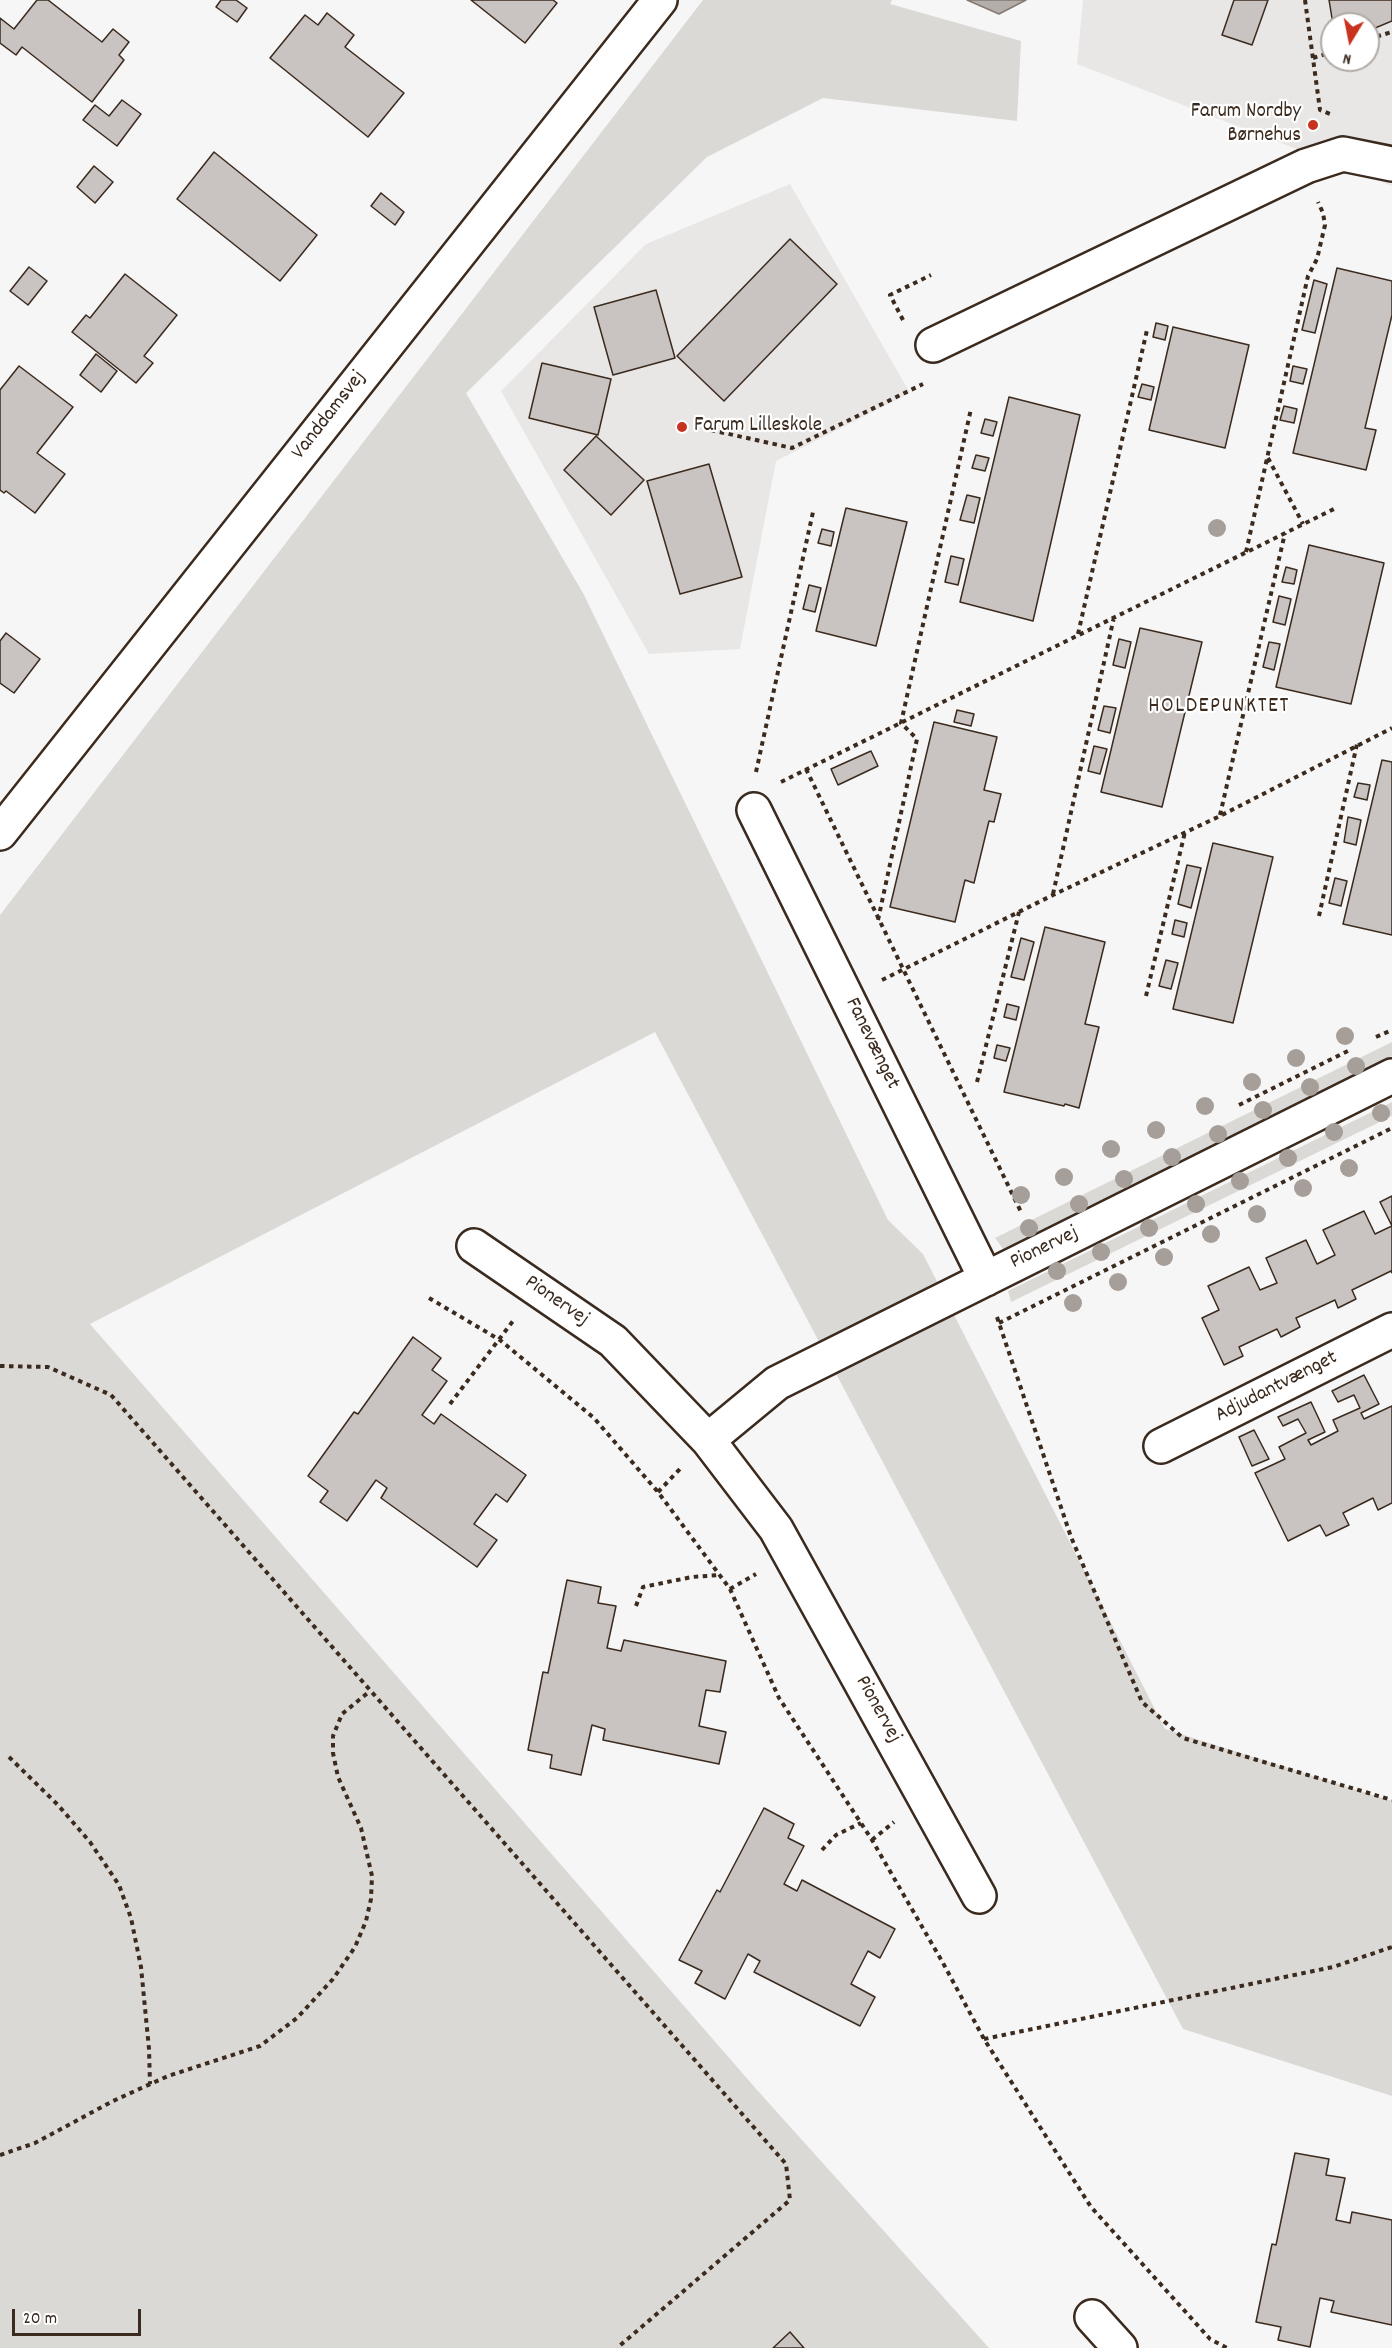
<!DOCTYPE html>
<html>
<head>
<meta charset="utf-8">
<style>
	body { margin:0 }
	#map { position:relative; width:1392px; height:2348px; overflow:hidden; background:#f7f6f6; font-family:Dekko,sans-serif }
	canvas { display:block }
	.north { position:absolute; left:1320px; top:12px; width:60px; height:60px; box-sizing:border-box; background:#fff; border:2px solid #b1aaa5; border-radius:50%; rotate:190deg; font-size:16px; font-weight:700; line-height:24px; text-align:center; color:#3b2a1e }
	.north::after { content:''; display:block; margin:auto; width:21px; height:27px; background:#c8321e; clip-path:polygon(50% 0,100% 100%,50% 72%,0 100%) }
	.scale { position:absolute; left:12px; top:2309px; width:129px; height:27px; box-sizing:border-box; border:3px solid #3b2a1e; border-top:0; padding-left:8px; font-size:18px; line-height:21px; white-space:nowrap; color:#3b2a1e; -webkit-text-stroke:4px #fff; paint-order:stroke }
</style>
</head>
<body>
<div id="map">
<canvas width="1392" height="2348"></canvas>
<div class="north">N</div>
<div class="scale">20 m</div>
</div>
<script>
const ctx = document.querySelector('canvas').getContext('2d');
ctx.lineJoin = 'round';
function fillPath(path, color) { ctx.fillStyle = color; ctx.fill(path, 'evenodd'); }
const toPath = rows => new Path2D(rows.map(r => 'M' + r).join(''));
function stroke(path, color, width, dash) { ctx.strokeStyle = color; ctx.lineWidth = width; ctx.lineCap = dash ? 'butt' : 'round'; ctx.setLineDash(dash || []); ctx.stroke(path); }
function write(font, color, halo, rows, align = 'center') {
  ctx.font = font + ' Dekko,sans-serif'; ctx.lineWidth = 4.5; ctx.setLineDash([]); ctx.textBaseline = 'middle'; ctx.strokeStyle = halo; ctx.fillStyle = color; for (const [text, x, y, turn = 0] of rows) {
    ctx.save(); ctx.translate(x, y); ctx.rotate((+turn || 0) * Math.PI / 180); ctx.textAlign = isNaN(turn) ? turn : align; if (halo) ctx.strokeText(text, 0, 0); ctx.fillText(text, 0, 0); ctx.restore();
  }
}
fillPath(toPath([
	[1083,0,1392,0,1392,186,1077,64],
	[1332,24,1368,24,1368,60,1332,60],
	[790,184,910,393,776,461,740,649,649,654,501,391,646,244]
]), '#e9e7e6');
fillPath(toPath([
	[703,0,892,0,890,4,1021,41,1017,121,823,98,707,157,466,393,583,593,888,1220,923,1254,1165,1729,1392,1801,1392,2096,1183,2029,655,1032,90,1324,758,2091,989,2348,0,2348,0,915],
	[1392,1042,1392,1056,1003,1249,995,1238],
	[1392,1102,1392,1116,1011,1302,1008,1291]
]), '#dbd9d6');
const water = toPath([
	[967,0,1026,0,999,14,967,0]
]);
fillPath(water, '#b4aeaa');
stroke(water, '#847972', 1.5);
const building = toPath([
	[37,0,48,0,102,42,113,29,129,42,119,55,124,60,92,102,22,47,16,55,0,43,0,18,14,29,37,0],
	[221,0,236,0,247,8,237,22,216,7,221,0],
	[471,0,553,0,557,3,525,43,471,0],
	[1234,0,1268,0,1252,45,1222,35,1234,0],
	[1329,0,1392,0,1392,21,1368,31,1368,24,1333,24,1329,0],
	[327,13,354,35,345,47,404,93,368,137,270,58,305,15,318,25,327,13],
	[122,100,141,114,117,146,83,120,95,105,109,116,122,100],
	[214,152,317,235,280,281,177,199,214,152],
	[94,166,113,182,95,203,77,187,94,166],
	[381,193,404,212,395,225,371,206,381,193],
	[790,239,837,284,724,401,677,356,790,239],
	[29,267,47,281,28,305,10,291,29,267],
	[1337,268,1392,281,1392,315,1365,428,1376,430,1366,470,1293,453,1337,268],
	[125,274,177,315,144,356,153,363,136,383,72,332,86,315,90,318,125,274],
	[1314,280,1327,284,1315,333,1302,330,1314,280],
	[656,290,675,358,613,375,594,307,656,290],
	[1156,323,1168,326,1165,340,1153,337,1156,323],
	[1173,327,1249,345,1225,448,1149,430,1173,327],
	[96,354,117,371,101,392,80,375,96,354],
	[542,363,611,379,598,435,529,418,542,363],
	[19,366,73,407,37,453,65,474,35,513,6,491,4,493,0,490,0,390,19,366],
	[1293,366,1307,369,1303,384,1290,381,1293,366],
	[1142,384,1154,387,1151,400,1138,397,1142,384],
	[1009,397,1080,415,1033,621,960,602,1009,397],
	[1284,406,1297,409,1294,423,1280,420,1284,406],
	[985,419,997,422,993,436,981,433,985,419],
	[596,436,644,480,611,515,564,470,596,436],
	[976,455,989,458,985,471,972,468,976,455],
	[709,464,742,577,680,594,647,481,709,464],
	[967,495,980,498,974,523,960,520,967,495],
	[846,508,907,522,876,646,816,631,846,508],
	[822,529,834,532,831,546,818,543,822,529],
	[1309,545,1384,563,1351,704,1276,687,1309,545],
	[951,556,964,559,958,585,945,582,951,556],
	[1286,567,1297,570,1294,584,1282,582,1286,567],
	[809,585,821,588,815,612,803,609,809,585],
	[1279,596,1291,599,1285,625,1273,622,1279,596],
	[1140,628,1202,642,1162,807,1101,792,1140,628],
	[6,633,40,659,14,693,0,683,0,641,6,633],
	[1119,639,1131,642,1125,668,1113,665,1119,639],
	[1269,642,1280,644,1274,670,1263,667,1269,642],
	[1104,706,1116,708,1110,733,1098,730,1104,706],
	[957,710,974,714,971,726,954,722,957,710],
	[934,722,997,737,984,790,1001,794,994,822,989,821,974,883,965,880,955,922,890,907,934,722],
	[1094,746,1107,749,1100,774,1088,771,1094,746],
	[871,751,878,766,838,785,831,769,871,751],
	[1382,760,1392,762,1392,935,1343,924,1382,760],
	[1358,783,1370,785,1367,800,1354,797,1358,783],
	[1348,817,1361,820,1356,845,1344,842,1348,817],
	[1213,843,1273,857,1233,1023,1173,1009,1213,843],
	[1187,865,1201,868,1191,908,1178,904,1187,865],
	[1335,878,1347,881,1341,906,1329,903,1335,878],
	[1175,920,1187,923,1184,937,1172,934,1175,920],
	[1045,927,1105,942,1085,1024,1099,1027,1079,1108,1065,1104,1064,1106,1004,1092,1045,927],
	[1021,938,1034,942,1024,980,1011,977,1021,938],
	[1166,960,1178,963,1171,989,1159,986,1166,960],
	[1007,1004,1019,1007,1016,1020,1004,1017,1007,1004],
	[997,1045,1010,1048,1006,1061,994,1058,997,1045],
	[1392,1196,1392,1273,1391,1271,1352,1290,1356,1299,1338,1308,1335,1300,1296,1318,1300,1327,1281,1337,1277,1329,1239,1347,1243,1356,1224,1365,1202,1318,1219,1310,1208,1286,1249,1267,1260,1290,1277,1283,1266,1258,1306,1240,1317,1264,1335,1255,1323,1230,1364,1211,1375,1234,1392,1226,1380,1202,1392,1196],
	[413,1337,441,1358,432,1370,447,1381,422,1415,434,1424,441,1414,526,1475,507,1502,496,1494,474,1524,497,1540,477,1567,381,1498,387,1488,376,1480,347,1521,320,1502,328,1491,308,1476,354,1412,358,1414,413,1337],
	[1364,1375,1379,1404,1361,1413,1364,1419,1392,1406,1392,1503,1378,1510,1373,1498,1343,1513,1349,1525,1326,1536,1320,1525,1288,1541,1255,1473,1285,1459,1279,1447,1306,1433,1298,1419,1283,1426,1278,1417,1311,1402,1325,1432,1308,1440,1311,1445,1338,1431,1333,1420,1360,1408,1354,1395,1338,1402,1332,1391,1364,1375],
	[1254,1430,1269,1459,1252,1466,1239,1437,1254,1430],
	[567,1580,601,1587,598,1603,616,1606,607,1648,621,1651,624,1640,726,1661,720,1692,706,1690,699,1726,726,1732,719,1764,603,1740,605,1729,592,1725,581,1775,550,1768,552,1755,528,1750,543,1672,548,1673,567,1580],
	[764,1808,794,1824,788,1838,804,1846,784,1884,797,1891,802,1880,895,1929,880,1958,868,1951,851,1984,875,1997,860,2026,754,1972,760,1961,748,1954,725,1999,695,1983,702,1971,679,1960,717,1890,720,1892,764,1808],
	[1295,2153,1329,2159,1326,2175,1345,2178,1336,2220,1350,2223,1352,2212,1392,2220,1392,2325,1331,2312,1334,2301,1320,2298,1310,2347,1278,2340,1281,2327,1256,2322,1272,2244,1276,2245,1295,2153],
	[790,2332,804,2348,773,2348,790,2332]
]);
fillPath(building, '#c9c3c1');
stroke(building, '#3b2a1e', 1.5);
const minor = toPath([
	[933,345,1306,166,1343,154,1392,164],
	[754,810,986,1279],
	[0,833,660,0],
	[474,1246,613,1341,708,1440,776,1529,979,1896],
	[708,1440,777,1383,1392,1076],
	[1161,1446,1392,1330],
	[1092,2317,1120,2348]
]);
stroke(minor, '#3b2a1e', 38);
stroke(toPath([
	[1305,0,1320,110,1333,115],
	[1368,39,1392,32],
	[1313,58,1332,52],
	[903,320,890,295,931,275],
	[711,430,792,448,923,384],
	[1268,458,1303,524],
	[1246,552,1308,276,1317,259,1325,225,1323,213,1318,202],
	[1078,634,1147,330],
	[806,769,1022,1214],
	[756,772,813,512],
	[781,782,1336,508],
	[1220,815,1285,533],
	[1053,894,1114,617],
	[1319,916,1357,744],
	[878,920,917,739,901,723,971,409],
	[882,980,1053,895,1220,816,1392,728],
	[1146,996,1185,832],
	[1376,1037,1392,1030],
	[977,1082,1019,912],
	[1239,1105,1348,1051],
	[429,1298,500,1340,594,1418,658,1492,730,1589,779,1698,872,1840,943,1963,984,2039,1091,2207,1210,2339,1227,2348],
	[997,1317,1071,1537,1142,1702,1183,1738,1392,1800],
	[999,1323,1392,1128],
	[0,1366,48,1367,111,1395,786,2164,790,2200,617,2348],
	[450,1404,513,1321],
	[658,1492,680,1469],
	[730,1589,756,1574],
	[636,1606,643,1587,692,1577,720,1575],
	[9,1757,58,1805,90,1842,119,1885,131,1918,141,1967,149,2049,150,2084],
	[872,1840,894,1822],
	[822,1850,836,1835,861,1823],
	[984,2039,1333,1967,1392,1947],
	[0,2155,35,2143,113,2101,168,2076,260,2046,297,2018,333,1979,355,1947,366,1921,371,1899,372,1876,361,1828,338,1777,333,1753,333,1736,342,1714,370,1691]
]), '#3b2a1e', 4, [4.5, 4.5]);
stroke(minor, '#fff', 33);
ctx.fillStyle = '#a69e98';
for (const [x, y] of [
	[1217,528],
	[1345,1036],
	[1296,1058],
	[1356,1066],
	[1252,1082],
	[1310,1087],
	[1205,1106],
	[1263,1110],
	[1381,1113],
	[1156,1130],
	[1334,1132],
	[1218,1134],
	[1111,1149],
	[1172,1157],
	[1288,1158],
	[1349,1168],
	[1064,1177],
	[1124,1179],
	[1240,1181],
	[1303,1188],
	[1021,1195],
	[1079,1204],
	[1196,1204],
	[1257,1214],
	[1029,1228],
	[1149,1228],
	[1211,1234],
	[1101,1252],
	[1164,1257],
	[1057,1271],
	[1118,1282],
	[1073,1303]
]) { ctx.beginPath(); ctx.arc(x, y, 9, 0, 2 * Math.PI); ctx.fill(); }
for (const [x, y, r, color] of [
	[1313,125,6,"#c8321e"],
	[682,427,6,"#c8321e"]
]) { const dot = new Path2D(); dot.arc(x, y, r, 0, 2 * Math.PI); ctx.fillStyle = color; ctx.fill(dot); stroke(dot, '#fff', 2); }
write('21px', '#3b2a1e', '#fff', [
	["Farum Nordby",1301,113],
	["Børnehus",1301,137],
	["Farum Lilleskole",694,427,"left"]
], 'right');
write('21px', '#3b2a1e', '#fff', [
	["Vanddamsvej",330,416,-52],
	["Fanevænget",871,1044,64],
	["Pionervej",1045,1249,-26],
	["Pionervej",556,1302,35],
	["Adjudantvænget",1277,1388,-27],
	["Pionervej",877,1710,61]
]);
ctx.letterSpacing = '1.5px';
write('22px', '#3b2a1e', '#fff', [
	["HOLDEPUNKTET",1219,708]
]);
ctx.letterSpacing = '0px';
</script>
</body>
</html>
